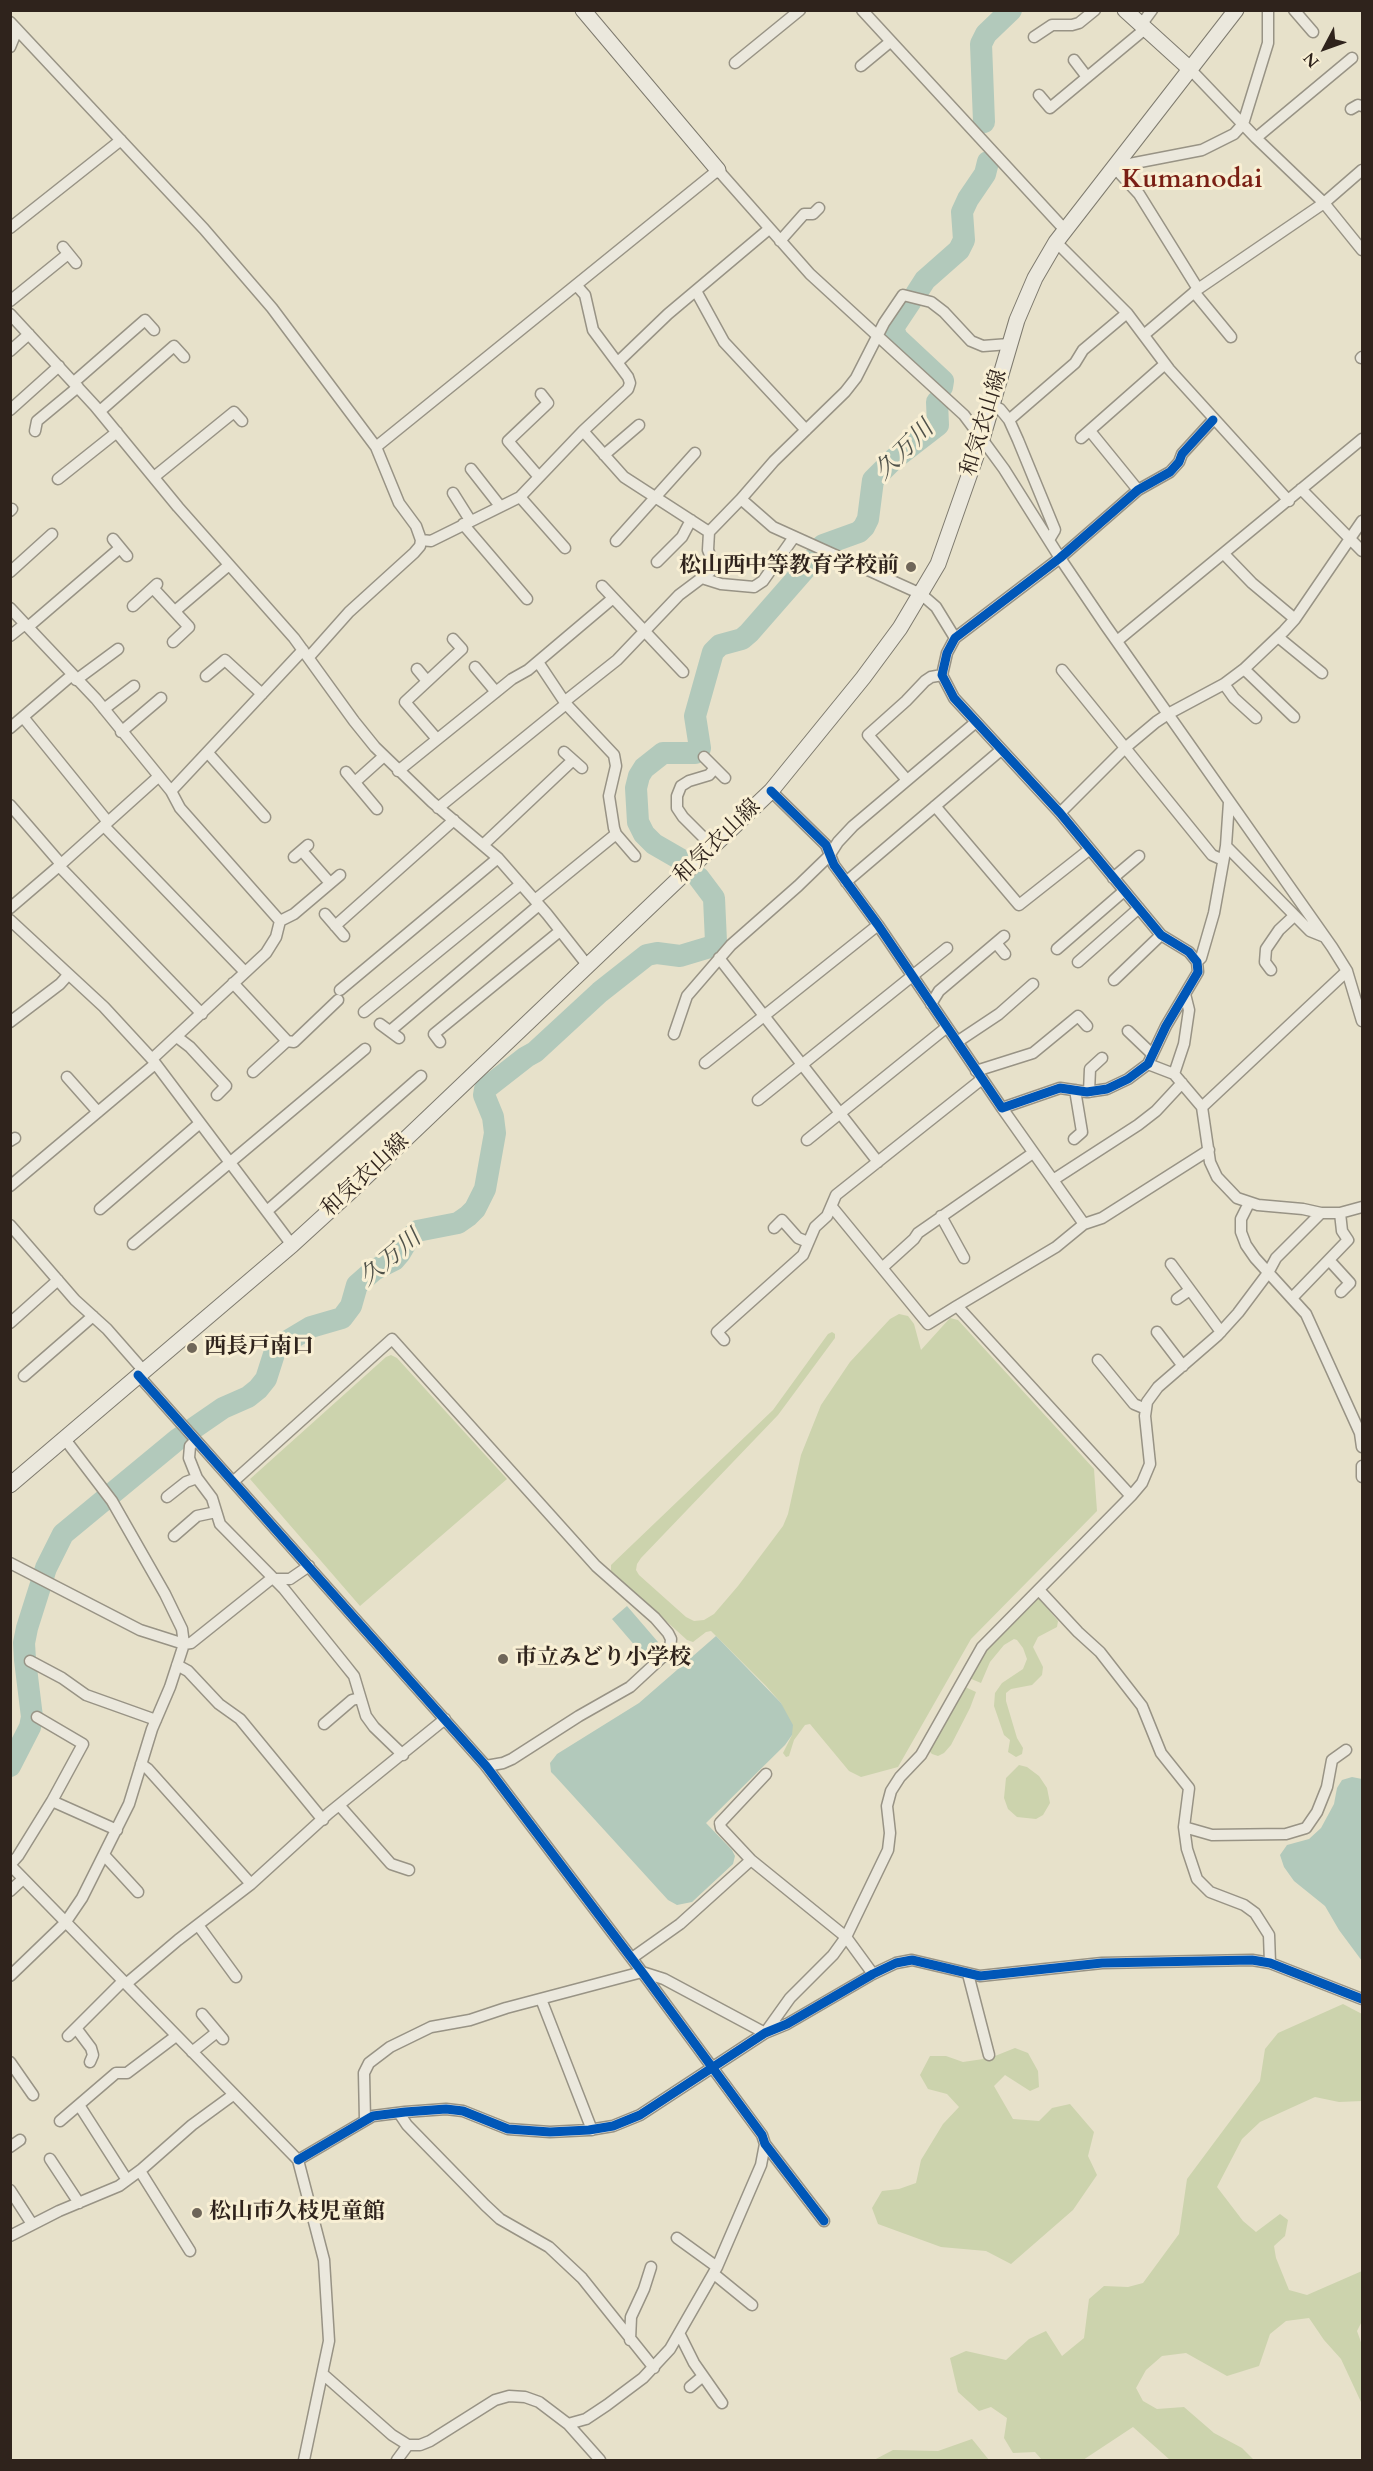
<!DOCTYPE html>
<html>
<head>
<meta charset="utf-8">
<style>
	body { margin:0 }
	#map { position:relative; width:1373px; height:2471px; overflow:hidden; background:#e7e1ca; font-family:Cardo,serif }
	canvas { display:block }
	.frame { position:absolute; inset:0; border:12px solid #2f231c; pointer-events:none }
	.north { position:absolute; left:1295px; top:18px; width:60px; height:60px; -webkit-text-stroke:4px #f8efd4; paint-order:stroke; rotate:229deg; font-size:16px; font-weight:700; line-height:24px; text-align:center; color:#2f231c }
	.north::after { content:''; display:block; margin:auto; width:21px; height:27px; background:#2f231c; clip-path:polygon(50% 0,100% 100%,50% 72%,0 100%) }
</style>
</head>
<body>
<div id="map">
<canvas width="1373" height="2471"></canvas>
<div class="frame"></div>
<div class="north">N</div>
</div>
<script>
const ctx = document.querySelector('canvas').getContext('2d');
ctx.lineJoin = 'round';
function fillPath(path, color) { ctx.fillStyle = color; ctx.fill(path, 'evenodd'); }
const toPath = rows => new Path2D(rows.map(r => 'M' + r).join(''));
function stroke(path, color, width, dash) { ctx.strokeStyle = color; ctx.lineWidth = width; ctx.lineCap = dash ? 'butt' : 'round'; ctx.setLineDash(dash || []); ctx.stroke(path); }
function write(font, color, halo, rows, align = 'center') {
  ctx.font = font + ' Cardo,"Noto Serif JP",serif'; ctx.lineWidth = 6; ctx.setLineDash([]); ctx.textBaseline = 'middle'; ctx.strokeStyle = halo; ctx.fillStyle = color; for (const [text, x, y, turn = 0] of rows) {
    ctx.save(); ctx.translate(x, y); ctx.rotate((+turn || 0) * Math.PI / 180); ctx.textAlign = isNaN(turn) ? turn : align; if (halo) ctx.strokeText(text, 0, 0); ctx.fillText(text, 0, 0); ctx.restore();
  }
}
fillPath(toPath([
	[899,1314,908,1316,914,1324,921,1350,950,1318,958,1320,1094,1469,1097,1511,971,1639,898,1767,861,1777,849,1771,810,1724,805,1725,794,1740,789,1756,786,1757,783,1753,792,1735,781,1703,766,1686,711,1631,706,1632,693,1642,687,1640,611,1571,611,1565,773,1410,828,1334,832,1332,835,1334,835,1338,778,1415,641,1558,637,1564,636,1570,639,1575,686,1617,694,1621,704,1620,714,1614,738,1586,783,1526,788,1514,801,1455,821,1405,850,1362,890,1319],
	[391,1355,397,1358,507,1479,360,1606,250,1479,386,1357],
	[1038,1597,1058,1621,1057,1627,1038,1637,1033,1647,1043,1667,1042,1675,1032,1685,1011,1689,1006,1693,1006,1701,1017,1738,1023,1748,1022,1754,1016,1757,1008,1752,1010,1740,1004,1735,994,1706,995,1693,1002,1683,1023,1669,1027,1659,1023,1648,1017,1640,1014,1639,1004,1645,990,1662,981,1683,969,1678,984,1649],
	[963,1686,976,1692,970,1708,951,1745,944,1753,938,1756,932,1754,928,1750],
	[1019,1765,1027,1767,1039,1776,1047,1788,1050,1803,1043,1815,1036,1819,1017,1817,1008,1809,1004,1798,1006,1778],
	[1343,2004,1362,2014,1362,2101,1339,2102,1315,2097,1260,2122,1242,2139,1217,2187,1243,2221,1256,2232,1280,2214,1288,2220,1285,2236,1274,2246,1276,2258,1289,2290,1307,2295,1362,2271,1362,2321,1357,2331,1362,2345,1362,2400,1361,2402,1341,2359,1324,2340,1309,2318,1286,2321,1270,2334,1259,2366,1227,2376,1186,2353,1162,2356,1146,2370,1136,2388,1143,2401,1157,2409,1184,2407,1214,2433,1242,2448,1254,2460,1170,2460,1133,2427,1083,2460,1065,2460,1062,2459,1042,2460,1035,2452,1013,2453,1004,2438,1007,2418,991,2407,979,2411,958,2392,950,2358,966,2351,1006,2360,1029,2339,1046,2331,1062,2356,1084,2338,1089,2299,1104,2286,1128,2287,1143,2283,1179,2234,1187,2179,1260,2081,1265,2049,1278,2033],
	[1015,2048,1028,2053,1038,2071,1039,2087,1030,2091,1005,2075,994,2086,1013,2119,1039,2121,1052,2108,1070,2104,1094,2132,1088,2156,1097,2175,1073,2210,1011,2264,986,2251,941,2247,878,2224,872,2208,882,2191,899,2189,916,2183,921,2160,943,2124,959,2107,947,2094,928,2089,920,2075,930,2056,946,2056,963,2062,990,2058],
	[972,2439,989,2460,874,2460,893,2450,938,2451]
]), '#ccd3ad');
fillPath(toPath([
	[627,1606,658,1642,643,1655,612,1619],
	[716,1636,781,1703,793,1725,792,1735,785,1745,706,1823,732,1850,735,1856,733,1864,692,1902,677,1905,668,1900,555,1776,551,1772,550,1763,557,1754,639,1703],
	[1352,1777,1362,1779,1362,1961,1339,1930,1325,1906,1294,1881,1284,1867,1280,1855,1287,1845,1309,1839,1321,1828,1334,1804,1337,1788,1342,1780]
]), '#b2c9bb');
stroke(toPath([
	[984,122,981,44,986,34,1011,10],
	[916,294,925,280,959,250,964,240,962,212,968,199,985,174,988,162],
	[911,301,893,328,897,338,943,381,942,387],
	[823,545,859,532,864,527,868,519,873,480,894,459,938,425,937,402],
	[680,859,654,844,644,834,638,822,636,788,639,776,644,768,663,753,695,753,700,748,695,716,713,652,720,645,742,639,749,633,819,553],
	[10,1766,30,1727,32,1717,25,1660,24,1643,27,1628,46,1568,63,1534,178,1439,223,1408,248,1397,258,1389,266,1379,275,1351,281,1345,311,1327,342,1318,351,1306,357,1285,374,1270,394,1260,400,1253,407,1241,417,1231,458,1223,468,1216,475,1209,485,1189,495,1133,493,1117,484,1095,485,1089,526,1057,535,1052,600,992,647,955,657,953,680,956,710,947,716,942,714,898,699,878]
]), '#b2c9bb', 22);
const street = toPath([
	[862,10,1065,230],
	[1294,10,1313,32],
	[10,22,204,229,272,308,376,447,718,170,810,274,964,415,982,439,1004,469,1060,558,1106,626,1332,947,1347,971,1362,1021],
	[1141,25,1152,10],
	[1034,37,1052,25,1072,25,1079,23,1095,10],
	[10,47,17,30],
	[1074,60,1087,77],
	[735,63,800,10],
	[861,66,890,42],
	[1190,69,1256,138,1324,203,1362,250],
	[1039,95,1050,108,1145,29],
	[1351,109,1358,105,1362,106],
	[1256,138,1352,58],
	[10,228,121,140],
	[780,241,804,214,813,214,819,208],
	[1056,242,1127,313,1169,369,1289,501],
	[63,247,76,263],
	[577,286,585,295,593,330,628,377,630,383,628,389,583,431],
	[1198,289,1139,194,1114,167,1202,150,1234,134,1243,124,1268,43,1268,10],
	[696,291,724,342,806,430],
	[1194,292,1231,337],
	[10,301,68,254],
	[10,314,95,406,178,507,294,638,354,721,375,747,432,802,498,858,547,914,588,966],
	[1145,334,1198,289,1324,203,1362,170],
	[10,351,29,334],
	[1361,358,1362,357],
	[618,362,668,314,769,229],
	[74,382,145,320,154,330],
	[992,405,1000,409,1009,420,1018,440,1055,530,1049,540],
	[10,410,59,366],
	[100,411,174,346,184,357],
	[1009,420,1075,363,1083,350,1127,313],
	[35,431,37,421,78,387],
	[1090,431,1138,490],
	[1081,438,1165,364],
	[604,455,639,425],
	[471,469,500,506],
	[154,477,234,412,242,421],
	[539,477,508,441,548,403,541,394],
	[58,479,117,432],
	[1301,489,1362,551],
	[453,493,470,520],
	[520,497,565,548],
	[10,511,12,509],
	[463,524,527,599],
	[113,539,127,556],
	[421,540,431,541,520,497,583,431,624,477,709,532,741,499],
	[616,541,695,453],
	[1224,554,1252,583,1295,619],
	[657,562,682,537,691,520],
	[10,572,52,534],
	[702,578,721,584,754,587,763,581,794,537],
	[602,586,683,672],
	[153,588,189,627,173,642],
	[133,606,157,584],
	[10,608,25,624],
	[175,611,229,565],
	[28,627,120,548],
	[10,636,25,624,96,699,171,791,180,808,280,921,276,937,266,953,152,1059],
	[1278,637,1322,673],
	[955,638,936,607,921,594,773,527,741,499,774,461,845,392,856,378,884,323,903,295,931,302,944,312,971,341,983,346,1009,344],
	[1117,641,1362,439],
	[309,657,349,612,414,553,420,546,421,540,416,526,399,503,376,447],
	[538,662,566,704,614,755,616,766,609,796,614,828,616,834,635,856],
	[475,667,496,692],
	[417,669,427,681],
	[1244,669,1294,717],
	[1062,670,1212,855,1223,860],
	[206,676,225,660,262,694],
	[76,680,118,649],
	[1224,684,1234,698,1256,718],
	[564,702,617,660,679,595,711,571,714,565,708,550,709,532],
	[104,709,134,686],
	[23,717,108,822],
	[10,728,72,675],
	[121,732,161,698],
	[437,739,405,702,462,649,453,639],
	[564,752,582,768],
	[208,753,265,817],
	[704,757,725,778],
	[398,771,512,679,528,670,612,599],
	[346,772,377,809],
	[158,777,59,866,202,1014],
	[907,780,868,735,906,701,925,681,931,677,942,675],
	[355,782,384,756],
	[171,791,303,650],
	[771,791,826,845,834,865,878,925,1002,1108,1060,1088,1087,1092,1107,1089,1128,1079,1148,1064,1166,1026,1198,972,1197,962,1189,952,1161,935,1060,813,954,698,942,675,947,653,955,638,1060,558,1138,490,1170,472,1179,462,1182,454,1213,420],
	[10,805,61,864],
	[935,806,1019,905,1090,849],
	[438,808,566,704],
	[1060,813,1125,748,1156,722,1168,714,1224,684,1244,669,1284,631,1295,619,1362,521],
	[104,826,245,972],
	[484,844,573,760],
	[1226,846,1310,931,1325,937],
	[713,847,683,817,677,808,677,796,681,786,689,781,709,775,715,768],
	[302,851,330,883],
	[294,857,308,845],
	[1113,878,1139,856],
	[846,882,1001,750],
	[535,900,616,834],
	[10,908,59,866],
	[325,914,344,936],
	[10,920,104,1007,152,1059,292,1245],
	[280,921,294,914,340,875],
	[335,926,454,820],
	[996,943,1005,954],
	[1057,949,1124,891],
	[719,958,878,1162],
	[1078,962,1139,908],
	[1197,962,1201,958,1214,913,1226,846,1229,802],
	[1271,970,1265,962,1266,949,1279,930,1294,916],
	[1114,980,1161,935],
	[233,983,287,1041],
	[340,990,498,858],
	[931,1004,939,991,1004,936],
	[364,1012,521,884],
	[10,1022,60,984,68,975],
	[380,1024,399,1038],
	[390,1031,539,905],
	[1128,1031,1152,1054],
	[674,1034,687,996,731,945,798,886,829,856,838,842,853,826,976,722],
	[177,1037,190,1047,226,1086,217,1095],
	[440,1042,434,1034,560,931],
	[957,1042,999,1014,1033,984],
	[705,1063,878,925],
	[1148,1064,1174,1074,1202,1107,1210,1162,1217,1177,1237,1198,1258,1205,1303,1209,1321,1213,1340,1213,1362,1207],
	[976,1071,1033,1053,1078,1016,1087,1026],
	[253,1072,287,1041,294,1042,338,1000],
	[1174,1074,1184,1044,1189,1010,1185,994],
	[67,1077,98,1112],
	[1089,1092,1090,1069,1102,1058],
	[758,1100,947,948],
	[1202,1107,1347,971],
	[1002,1108,1084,1224],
	[1074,1139,1082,1132,1075,1090],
	[807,1140,947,1027],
	[10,1141,15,1138],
	[1053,1180,1138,1125,1156,1111,1182,1083],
	[10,1186,155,1064],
	[1249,1203,1241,1219,1241,1232,1246,1245,1255,1258,1306,1314,1360,1433,1362,1447],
	[832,1207,928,1324,957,1306,1131,1496],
	[100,1209,200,1123],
	[267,1211,421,1076],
	[941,1216,964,1258],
	[10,1225,75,1300,107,1329,143,1370],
	[774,1228,782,1220,798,1238,808,1242],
	[133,1244,365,1049],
	[1329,1260,1350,1283,1341,1292],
	[1171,1264,1221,1332],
	[882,1268,914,1239,918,1233,1033,1153],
	[1292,1298,1348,1240,1342,1231,1340,1213],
	[1177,1299,1190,1290],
	[957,1306,1056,1247,1084,1224,1102,1218,1209,1150],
	[10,1323,58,1280],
	[1157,1332,1183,1366],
	[724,1340,717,1332,803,1255,815,1227,827,1216,836,1195,982,1079],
	[1098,1360,1134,1404,1146,1409],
	[138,1375,486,1766,642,1972,762,2135,765,2144,824,2221],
	[24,1376,93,1316],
	[196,1440,190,1446,189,1458,197,1478,212,1498,220,1524,284,1589,346,1666,354,1676,366,1716,374,1727,403,1755],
	[1362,1466,1362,1477],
	[234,1481,392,1339,596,1566,655,1618,668,1633,671,1639,670,1650,630,1687,579,1716,512,1759,503,1763,486,1766],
	[167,1497,186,1482,197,1478],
	[174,1536,197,1516,216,1512],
	[10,1563,140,1630,184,1644,191,1643,271,1579,290,1579,309,1566],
	[1039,1590,1078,1632,1100,1652,1142,1706,1161,1753,1189,1788,1184,1827,1187,1849,1197,1879,1210,1892,1244,1905,1255,1913,1269,1935,1270,1963],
	[30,1661,62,1678,86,1695,156,1720],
	[177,1665,188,1671,219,1704,240,1719,323,1820],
	[324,1724,352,1700,360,1698],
	[141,1764,148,1769,251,1884],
	[52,1801,117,1830],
	[339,1805,391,1864,409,1870],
	[1184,1827,1212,1835,1286,1834,1306,1828,1317,1812,1327,1787,1332,1760,1346,1750],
	[104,1855,138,1892],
	[751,1860,846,1937,833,1955,790,1998,765,2033],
	[10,1865,298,2160,324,2260,329,2341,304,2460],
	[10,1865,18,1856,52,1801,83,1744,37,1717],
	[10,1891,23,1879],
	[198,1925,236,1977],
	[632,1958,680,1924,751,1860,721,1828,720,1823,766,1774],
	[873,1974,846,1937,888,1850,890,1833,887,1806,891,1791,900,1777,921,1755,982,1647,1131,1496,1142,1483,1150,1464,1145,1416,1147,1402,1158,1387,1218,1335,1238,1313,1268,1273,1276,1258,1321,1213],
	[968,1974,989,2055],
	[10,1976,65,1923,82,1898,129,1804,152,1729,170,1687,184,1644,182,1629,165,1594,112,1501,64,1438],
	[126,1984,178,1940,251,1884,329,1813,445,1719],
	[541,1999,592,2130],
	[202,2014,223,2039],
	[76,2028,91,2048,93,2055,90,2062],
	[68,2036,123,1981],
	[192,2052,217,2032],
	[10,2062,33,2095],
	[79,2105,127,2180],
	[399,2113,407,2125,485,2205,500,2219,549,2247,582,2278,654,2368],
	[365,2120,364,2073,369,2063,390,2047,431,2027,470,2020,506,2008,642,1972,664,1979,765,2033],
	[60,2121,116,2073,127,2073,176,2036],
	[10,2147,20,2140],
	[50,2159,79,2203],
	[298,2160,373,2116,405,2112,446,2109,463,2111,508,2129,550,2132,589,2130,613,2126,640,2115,765,2033,787,2024,873,1974,896,1963,912,1960,980,1976,1102,1963,1252,1960,1270,1963,1362,1999],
	[140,2171,190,2251],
	[10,2190,32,2224],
	[10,2236,59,2211,119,2186,142,2169,192,2125,233,2095],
	[677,2238,717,2267],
	[714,2274,752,2305],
	[680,2335,694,2363,722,2403],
	[630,2340,631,2317,644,2289,651,2267],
	[324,2375,392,2435,408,2445,420,2445,430,2441,495,2400,509,2396,525,2397,539,2402,568,2424,600,2460],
	[690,2387,703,2376],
	[568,2424,586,2419,607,2405,643,2378,670,2349,717,2267,761,2165,765,2144],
	[397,2460,408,2445]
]);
const secondary = toPath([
	[583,10,718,170],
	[1125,10,1190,69],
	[10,1485,292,1245,350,1192,771,791,863,678,900,628,938,564,982,439,1017,320,1035,278,1056,242,1236,10]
]);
stroke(street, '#989385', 13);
stroke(secondary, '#7e7a6e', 17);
stroke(street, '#ebe8dd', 10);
stroke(secondary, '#ebe8dd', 15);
stroke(toPath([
	[771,791,826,845,834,865,878,925,1002,1108,1060,1088,1087,1092,1107,1089,1128,1079,1148,1064,1166,1026,1198,972,1197,962,1189,952,1161,935,1060,813,954,698,942,675,947,653,955,638,1060,558,1138,490,1170,472,1179,462,1182,454,1213,420],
	[138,1375,486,1766,642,1972,762,2135,765,2144,824,2221],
	[298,2160,373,2116,405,2112,446,2109,463,2111,508,2129,550,2132,589,2130,613,2126,640,2115,765,2033,787,2024,873,1974,896,1963,912,1960,980,1976,1102,1963,1252,1960,1270,1963,1362,1999]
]), '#0057b8', 9);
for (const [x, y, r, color] of [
	[911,567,6,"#6f6659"],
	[192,1348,6,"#6f6659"],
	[503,1659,6,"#6f6659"],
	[197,2213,6,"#6f6659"]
]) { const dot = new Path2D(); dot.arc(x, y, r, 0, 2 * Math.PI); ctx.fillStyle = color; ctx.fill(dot); stroke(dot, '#f8efd4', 2); }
write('22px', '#2f231c', '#f8efd4', [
	["和気衣山線",985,423,-73],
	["和気衣山線",718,842,-44],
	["和気衣山線",366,1176,-43]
]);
write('bold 22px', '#2f231c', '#f8efd4', [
	["松山西中等教育学校前",899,567,"right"],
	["西長戸南口",204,1348],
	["市立みどり小学校",515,1659],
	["松山市久枝児童館",209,2213]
], 'left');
write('italic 24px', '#50524a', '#f8efd4', [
	["久万川",905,451,-45],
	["久万川",391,1259,-40]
]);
write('bold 26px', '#7a1f14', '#f8efd4', [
	["Kumanodai",1192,181]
]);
</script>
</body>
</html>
